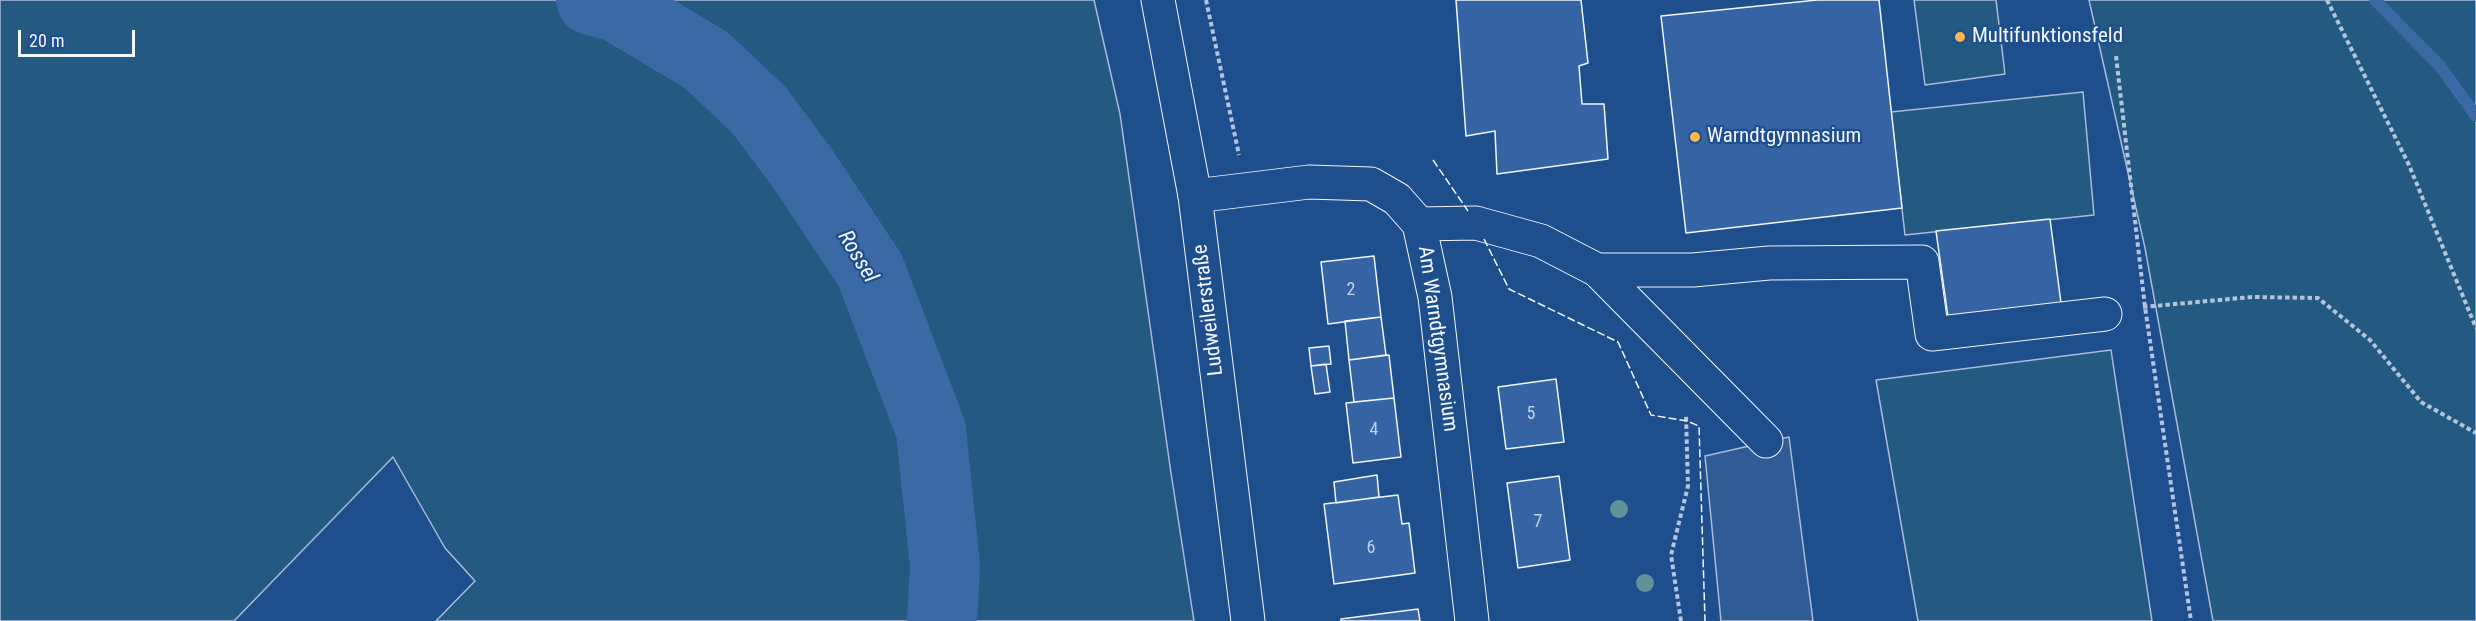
<!DOCTYPE html>
<html>
<head>
<meta charset="utf-8">
<style>
	body { margin:0 }
	#map { position:relative; width:2476px; height:621px; overflow:hidden; background:#1f4e8c; font-family:"Roboto Condensed",sans-serif }
	canvas { display:block }
	.scale { position:absolute; left:18px; top:30px; width:117px; height:27px; box-sizing:border-box; border:3px solid #f2f6ff; border-top:0; padding-left:8px; font-size:18px; line-height:21px; white-space:nowrap; color:#f2f6ff; -webkit-text-stroke:4px #1f4e8c; paint-order:stroke }
</style>
</head>
<body>
<div id="map">
<canvas width="2476" height="621"></canvas>
<div class="scale">20 m</div>
</div>
<script>
const ctx = document.querySelector('canvas').getContext('2d');
ctx.lineJoin = 'round';
function fillPath(path, color) { ctx.fillStyle = color; ctx.fill(path, 'evenodd'); }
const toPath = rows => new Path2D(rows.map(r => 'M' + r).join(''));
function stroke(path, color, width, dash) { ctx.strokeStyle = color; ctx.lineWidth = width; ctx.lineCap = dash ? 'butt' : 'round'; ctx.setLineDash(dash || []); ctx.stroke(path); }
function write(font, color, halo, rows, align = 'center') {
  ctx.font = font + ' "Roboto Condensed",sans-serif'; ctx.lineWidth = 4.5; ctx.setLineDash([]); ctx.textBaseline = 'middle'; ctx.strokeStyle = halo; ctx.fillStyle = color; for (const [text, x, y, turn = 0] of rows) {
    ctx.save(); ctx.translate(x, y); ctx.rotate((+turn || 0) * Math.PI / 180); ctx.textAlign = isNaN(turn) ? turn : align; if (halo) ctx.strokeText(text, 0, 0); ctx.fillText(text, 0, 0); ctx.restore();
  }
}
const green = toPath([
	[0,0,1094,0,1120,114,1171,473,1194,621,436,621,475,581,445,548,393,457,234,621,0,621,0,0],
	[1914,0,1996,0,2005,74,1925,85,1914,0],
	[2089,0,2476,0,2476,621,2213,621,2145,248,2089,0],
	[2083,92,2094,215,1905,235,1891,112,2083,92],
	[2111,350,2152,621,1918,621,1876,380,2111,350]
]);
fillPath(green, '#245a82');
stroke(green, '#a8bbd7', 1.5);
const parking = toPath([
	[1789,437,1813,621,1721,621,1705,456,1789,437]
]);
fillPath(parking, '#305b95');
stroke(parking, '#a8bbd7', 1.5);
stroke(toPath([
	[2375,0,2440,66,2476,116]
]), '#3b69a3', 12);
stroke(toPath([
	[591,0,617,7,706,60,759,110,803,169,870,270,931,430,945,566,942,621]
]), '#3b69a3', 70);
const building = toPath([
	[1456,0,1581,0,1588,63,1579,66,1582,104,1604,104,1608,159,1497,174,1495,131,1466,136,1456,0],
	[1817,0,1879,0,1902,208,1686,233,1661,16,1817,0],
	[2050,219,2061,303,1948,317,1936,231,2050,219],
	[1374,256,1381,317,1328,324,1321,262,1374,256],
	[1381,317,1386,355,1349,360,1345,321,1381,317],
	[1329,346,1331,364,1311,366,1309,348,1329,346],
	[1389,355,1394,398,1354,402,1349,360,1389,355],
	[1326,364,1330,392,1315,394,1311,366,1326,364],
	[1556,379,1564,442,1506,449,1498,387,1556,379],
	[1394,398,1401,457,1353,463,1346,403,1394,398],
	[1377,475,1379,497,1336,503,1334,482,1377,475],
	[1559,476,1570,560,1518,568,1507,483,1559,476],
	[1398,495,1402,524,1409,523,1415,573,1334,584,1324,504,1398,495],
	[1418,609,1420,621,1341,621,1341,619,1418,609]
]);
fillPath(building, '#3563a3');
stroke(building, '#f2f6ff', 1.5);
const minor = toPath([
	[1195,196,1309,182,1371,184,1397,199,1419,224,1435,297,1472,621],
	[1419,224,1476,223,1541,241,1597,270,1693,270,1769,263,1922,262,1932,334,2105,314],
	[1597,270,1766,441]
]);
const major = toPath([
	[1158,0,1195,196,1248,621]
]);
stroke(minor, '#f2f6ff', 35);
stroke(major, '#f2f6ff', 35);
stroke(toPath([
	[1206,0,1239,155],
	[2327,0,2409,165,2476,328],
	[2116,56,2145,307,2191,621],
	[2143,307,2252,297,2318,298,2370,340,2421,402,2476,433],
	[1681,621,1671,555,1688,486,1686,415]
]), '#b3c4dc', 4, [4.5, 3]);
stroke(minor, '#1f4e8c', 33);
stroke(major, '#1f4e8c', 33);
stroke(toPath([
	[1433,160,1468,211],
	[1484,239,1509,289,1618,342,1651,415,1687,421,1699,426,1705,621]
]), '#f2f6ff', 1.5, [8, 3]);
ctx.fillStyle = '#61919a';
for (const [x, y] of [
	[1619,509],
	[1645,583]
]) { ctx.beginPath(); ctx.arc(x, y, 9, 0, 2 * Math.PI); ctx.fill(); }
for (const [x, y, r, color] of [
	[1960,37,6,"#ffb74d"],
	[1695,137,6,"#ffb74d"]
]) { const dot = new Path2D(); dot.arc(x, y, r, 0, 2 * Math.PI); ctx.fillStyle = color; ctx.fill(dot); stroke(dot, '#1f4e8c', 2); }
write('18px', '#c3d1e8', null, [
	["2",1351,290],
	["5",1531,414],
	["4",1374,430],
	["7",1538,522],
	["6",1371,548]
]);
write('21px', '#f2f6ff', '#1f4e8c', [
	["Multifunktionsfeld",1972,37],
	["Warndtgymnasium",1707,137]
], 'left');
write('21px', '#f2f6ff', '#1f4e8c', [
	["Ludweilerstraße",1209,310,-97],
	["Am Warndtgymnasium",1437,339,82]
]);
write('italic 22px', '#f2f6ff', '#1f4e8c', [
	["Rossel",857,257,59]
]);
</script>
</body>
</html>
